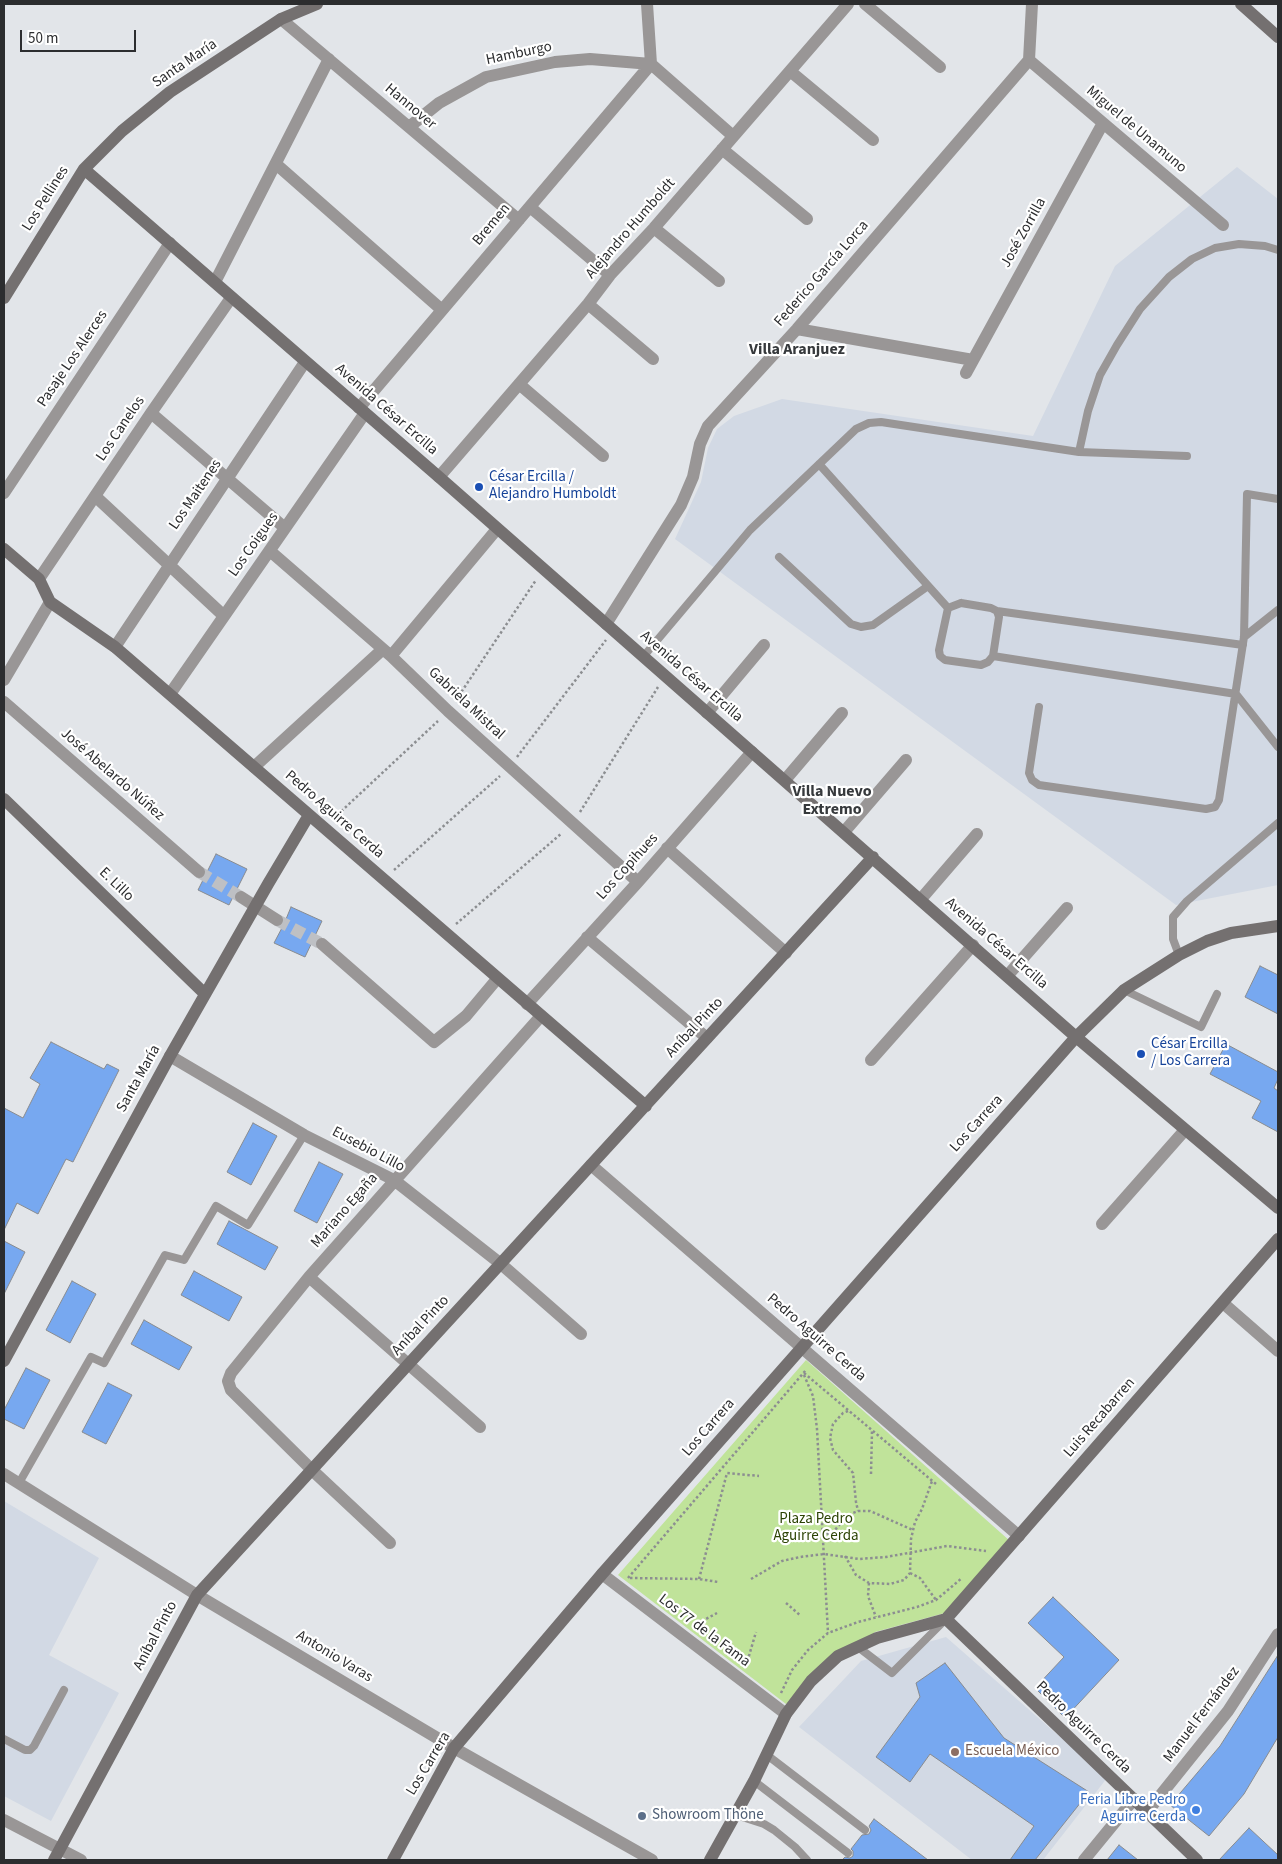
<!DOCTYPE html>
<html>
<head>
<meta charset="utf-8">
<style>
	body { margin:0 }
	#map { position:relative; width:1282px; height:1864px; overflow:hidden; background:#e2e5e9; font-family:"Source Sans 3",sans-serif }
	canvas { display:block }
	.frame { position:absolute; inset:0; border:5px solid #2c2d2f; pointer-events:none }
	.scale { position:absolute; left:20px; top:30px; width:116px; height:22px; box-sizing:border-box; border:2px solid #2c2d2f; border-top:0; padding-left:6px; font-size:15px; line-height:18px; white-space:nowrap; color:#2c2d2f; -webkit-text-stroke:4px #fff; paint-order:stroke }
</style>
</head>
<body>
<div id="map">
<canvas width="1282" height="1864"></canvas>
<div class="frame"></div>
<div class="scale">50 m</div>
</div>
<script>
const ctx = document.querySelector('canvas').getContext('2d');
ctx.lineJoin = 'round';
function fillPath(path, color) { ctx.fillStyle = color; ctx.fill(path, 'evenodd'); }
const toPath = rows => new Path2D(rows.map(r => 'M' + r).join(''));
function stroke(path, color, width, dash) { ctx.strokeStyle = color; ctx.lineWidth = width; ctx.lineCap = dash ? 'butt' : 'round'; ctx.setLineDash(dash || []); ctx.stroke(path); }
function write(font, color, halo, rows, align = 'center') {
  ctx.font = font + ' "Source Sans 3",sans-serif'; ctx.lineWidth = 4.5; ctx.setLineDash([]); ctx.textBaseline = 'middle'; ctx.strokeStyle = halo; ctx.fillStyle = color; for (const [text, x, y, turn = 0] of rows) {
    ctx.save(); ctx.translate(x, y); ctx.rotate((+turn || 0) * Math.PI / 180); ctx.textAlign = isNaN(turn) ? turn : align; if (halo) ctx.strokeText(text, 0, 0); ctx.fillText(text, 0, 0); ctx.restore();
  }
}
fillPath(toPath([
	[1237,167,1278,199,1278,885,1176,905,675,539,701,482,708,448,717,429,734,416,782,399,1033,436,1115,266],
	[4,1501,99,1558,49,1655,119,1693,51,1821,4,1796],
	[946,1637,1107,1778,1043,1860,972,1860,799,1727,861,1661]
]), '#d2d9e4');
fillPath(toPath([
	[806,1360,1010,1541,945,1613,875,1632,786,1704,618,1575]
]), '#c0e39a');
const building = toPath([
	[216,854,247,869,229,905,198,890,216,854],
	[291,907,322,921,305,957,274,943,284,924,291,907],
	[1260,966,1278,975,1278,1014,1245,997,1260,966],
	[51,1042,104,1069,107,1064,119,1070,73,1162,66,1159,38,1214,17,1203,4,1230,4,1108,23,1118,40,1084,30,1078,51,1042],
	[1226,1044,1278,1072,1278,1079,1274,1088,1278,1091,1278,1132,1252,1118,1261,1101,1210,1074,1226,1044],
	[253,1123,277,1136,251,1185,227,1172,253,1123],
	[319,1162,343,1174,317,1223,294,1211,319,1162],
	[229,1221,278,1247,265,1270,217,1244,229,1221],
	[4,1241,25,1252,4,1294,4,1241],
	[194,1271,242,1297,229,1321,181,1295,194,1271],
	[72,1281,96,1294,70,1343,46,1330,72,1281],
	[144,1320,192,1347,179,1370,131,1344,144,1320],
	[26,1368,50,1380,24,1429,4,1419,4,1410,26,1368],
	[108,1383,132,1395,106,1444,82,1432,108,1383],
	[1053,1597,1119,1660,1065,1718,1035,1688,1064,1657,1028,1623,1053,1597],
	[1278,1655,1278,1737,1244,1794,1209,1836,1170,1805,1220,1746,1278,1655],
	[945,1663,1004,1738,1089,1792,1035,1860,1010,1860,1034,1826,930,1754,910,1782,876,1757,920,1697,916,1683,945,1663],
	[874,1819,928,1860,842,1860,845,1857,850,1858,853,1856,853,1851,851,1849,862,1835,869,1834,871,1830,869,1826,874,1819],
	[1249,1828,1278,1855,1278,1860,1219,1860,1249,1828],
	[1119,1845,1138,1860,1107,1860,1119,1845]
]);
fillPath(building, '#77a8f0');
stroke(building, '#888b8f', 1);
stroke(toPath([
	[199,872,241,897],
	[277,920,322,944]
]), '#bec0c4', 12, [12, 6]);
stroke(toPath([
	[456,700,536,580],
	[517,757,606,640],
	[580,812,658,687],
	[334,818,438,721],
	[394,870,500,776],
	[456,924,562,833],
	[804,1373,936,1484],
	[804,1375,813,1396,817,1429,828,1633],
	[848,1411,843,1413,833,1424,830,1438,833,1450,853,1473,856,1502,858,1511],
	[871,1474,872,1431],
	[822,1536,834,1531,848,1515,858,1511,870,1511,913,1530],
	[845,1556,856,1575,869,1583,890,1584,904,1580,910,1573,911,1539,915,1522,922,1509,932,1481],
	[910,1573,920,1578,936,1600],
	[628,1578,806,1370],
	[630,1578,699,1579,718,1582],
	[699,1579,727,1473,759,1476],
	[751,1579,782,1561,800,1557,824,1554,859,1559,886,1557,947,1546,986,1551],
	[869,1583,868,1596,876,1617],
	[786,1603,801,1616],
	[693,1626,717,1613],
	[746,1666,756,1632],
	[781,1693,792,1670,808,1650,828,1633,858,1622,917,1607,936,1600,962,1578]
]), '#8c8e91', 2.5, [2.5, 2.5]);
stroke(toPath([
	[1079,452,1088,411,1100,375,1117,345,1140,309,1169,277,1192,259,1215,248,1239,244,1265,246,1278,250],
	[819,464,948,608],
	[779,557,851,624,861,627,873,625,928,586],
	[961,603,991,608,997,611,999,617,993,656,988,662,981,665,945,660,940,656,939,650,948,608,961,603],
	[997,611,1243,645],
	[1244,637,1278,610],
	[993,656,1236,694,1278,747],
	[643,657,750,530,856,429,869,423,881,422,1079,452,1187,456],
	[1039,707,1029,773,1032,780,1039,785,1206,809,1215,807,1219,800,1244,637,1247,494,1278,499],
	[1179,955,1173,939,1173,917,1187,901,1278,823],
	[1124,990,1201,1027,1217,994],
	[19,1483,91,1357,104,1363,165,1255,184,1260,216,1206,248,1225,304,1135],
	[858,1647,892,1673,943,1622],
	[4,1739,25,1750,30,1750,34,1746,64,1690],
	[767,1755,865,1830],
	[754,1781,848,1853],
	[736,1815,764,1824,774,1830,795,1847,807,1860]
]), '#999696', 8);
stroke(toPath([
	[647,4,651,64,733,136],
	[865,4,940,67],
	[281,19,519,220],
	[1029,60,1223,225],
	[790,71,873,140],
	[409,127,439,103,486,77,555,62,590,59,651,64],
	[722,149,807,219],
	[276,164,442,310],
	[530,207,610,275],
	[654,228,719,281],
	[215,282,329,59],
	[588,304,653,359],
	[797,329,973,360],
	[966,373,1103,123],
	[519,384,603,456],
	[359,408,651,64],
	[151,413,285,528],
	[439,477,588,304,610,275,654,228,848,4],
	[4,493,170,243],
	[95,496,224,616],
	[270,551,391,656,448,711,638,882],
	[39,579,151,413,231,298],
	[606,624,681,505,693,477,700,444,708,426,797,329,1029,60,1032,4],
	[115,647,305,362],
	[391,656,497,529],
	[4,680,50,602],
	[170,694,365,413],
	[4,702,199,872],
	[707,713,764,645],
	[254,767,383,649],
	[785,780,842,713],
	[844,832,906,760],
	[667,848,786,953],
	[241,897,277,920],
	[921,899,977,834],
	[587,937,707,1038],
	[322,944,434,1042,466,1016,497,979],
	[1008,975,1067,908],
	[527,1004,638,882,752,752],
	[170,1056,304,1135,394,1180,501,1264,581,1334],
	[871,1060,973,945],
	[591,1165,1019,1536],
	[1102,1224,1185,1130],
	[309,1277,480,1427],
	[1223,1303,1278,1351],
	[4,1474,197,1595,454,1748,652,1860],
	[390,1543,312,1470,231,1390,228,1381,231,1373,309,1277,541,1016],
	[602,1574,786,1714],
	[1147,1812,1228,1711,1278,1634],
	[4,1820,81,1860],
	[1084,1860,1134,1799]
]), '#999696', 12);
stroke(toPath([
	[1241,4,1278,37],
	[84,169,439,477,1076,1037,1278,1208],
	[4,298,84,169,122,131,170,92,281,19,317,4],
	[4,549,39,579,50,602,115,647,646,1106],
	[4,799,205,994],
	[4,1361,170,1056,268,884,309,815],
	[946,1619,1278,1239],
	[946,1619,1197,1860],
	[54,1860,197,1595,873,857],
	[393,1860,454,1748,602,1574,1076,1037,1124,990,1179,955,1207,941,1231,933,1278,926],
	[710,1860,754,1781,786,1714,811,1681,838,1656,877,1638,946,1619]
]), '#747070', 12);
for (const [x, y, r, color] of [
	[479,487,5,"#1a4fb4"],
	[1141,1054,5,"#1a4fb4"],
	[955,1752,5,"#8d6e63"],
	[1196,1810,5,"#3f7fe0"],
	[642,1816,5,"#5c6f8a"]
]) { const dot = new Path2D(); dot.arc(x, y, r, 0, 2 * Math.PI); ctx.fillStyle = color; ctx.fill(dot); stroke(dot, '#fff', 2); }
write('15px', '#2c2d2f', '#fff', [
	["Hamburgo",519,54,-12],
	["Santa María",185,64,-34],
	["Hannover",410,107,40],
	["Miguel de Unamuno",1136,130,40],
	["Los Pellines",46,199,-58],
	["Bremen",492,225,-50],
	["Alejandro Humboldt",631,229,-49],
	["José Zorrilla",1024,233,-61],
	["Federico García Lorca",822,274,-49],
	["Pasaje Los Alerces",73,359,-56],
	["Avenida César Ercilla",386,410,41],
	["Los Canelos",121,429,-56],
	["Los Maitenes",196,495,-56],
	["Los Coigues",254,545,-55],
	["Avenida César Ercilla",691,677,41],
	["Gabriela Mistral",466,704,43],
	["José Abelardo Núñez",112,775,41],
	["Pedro Aguirre Cerda",334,815,41],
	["Los Copihues",628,867,-48],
	["E. Lillo",116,885,44],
	["Avenida César Ercilla",996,944,41],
	["Aníbal Pinto",695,1028,-47],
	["Santa María",139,1079,-61],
	["Los Carrera",977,1124,-48],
	["Eusebio Lillo",368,1150,28],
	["Mariano Egaña",345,1211,-49],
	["Aníbal Pinto",421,1326,-47],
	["Pedro Aguirre Cerda",816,1338,41],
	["Luis Recabarren",1100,1418,-49],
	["Los Carrera",709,1428,-49],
	["Los 77 de la Fama",704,1631,37],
	["Aníbal Pinto",156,1636,-62],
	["Antonio Varas",334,1657,31],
	["Manuel Fernández",1202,1715,-53],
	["Pedro Aguirre Cerda",1083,1728,44],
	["Los Carrera",429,1764,-59]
]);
write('15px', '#164399', '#fff', [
	["César Ercilla /",489,478],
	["Alejandro Humboldt",489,495],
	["César Ercilla",1151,1045],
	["/ Los Carrera",1151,1062]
], 'left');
write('15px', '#2c4304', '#fff', [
	["Plaza Pedro",816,1520],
	["Aguirre Cerda",816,1537]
]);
write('15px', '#785e54', '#fff', [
	["Escuela México",965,1752]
], 'left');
write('15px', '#366cbe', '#fff', [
	["Feria Libre Pedro",1186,1801],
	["Aguirre Cerda",1186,1818]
], 'right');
write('15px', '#4e5e75', '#fff', [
	["Showroom Thöne",652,1816]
], 'left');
write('bold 16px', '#36393c', '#fff', [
	["Villa Aranjuez",797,350],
	["Villa Nuevo",832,792],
	["Extremo",832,810]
]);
</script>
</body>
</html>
